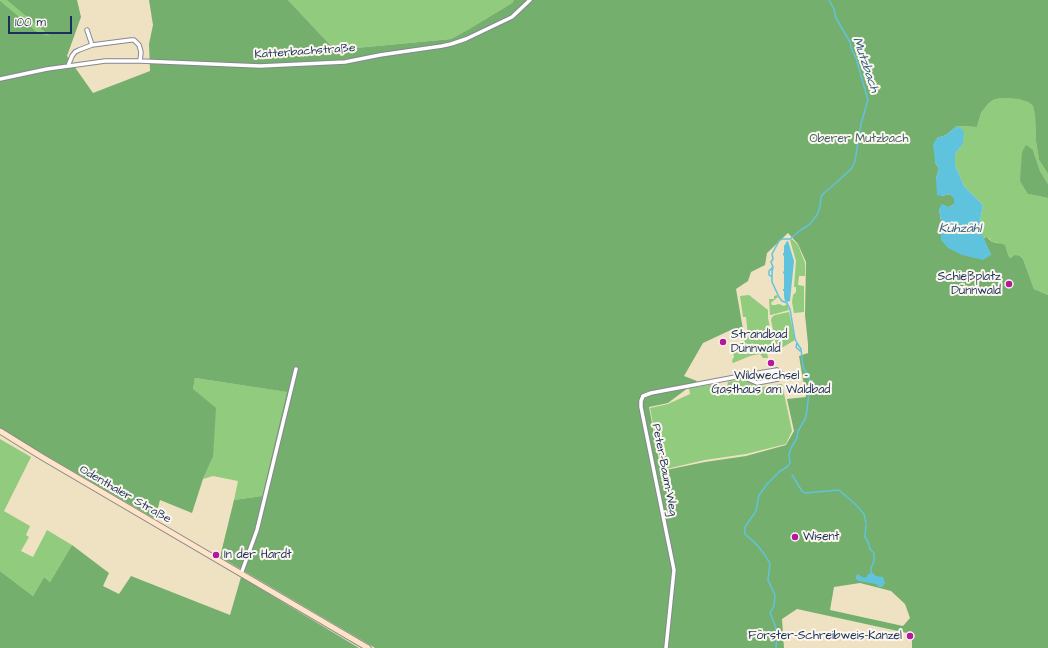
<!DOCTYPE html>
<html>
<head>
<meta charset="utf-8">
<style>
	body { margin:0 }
	#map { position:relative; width:1048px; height:648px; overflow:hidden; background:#efe2c2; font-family:"Architects Daughter",sans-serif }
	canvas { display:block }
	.scale { position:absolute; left:8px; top:16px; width:64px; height:18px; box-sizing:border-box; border:2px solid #1b2f5e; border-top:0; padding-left:5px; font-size:12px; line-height:14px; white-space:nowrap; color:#1b2f5e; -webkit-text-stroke:3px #fbf7ec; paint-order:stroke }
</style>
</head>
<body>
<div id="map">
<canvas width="1048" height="648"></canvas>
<div class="scale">100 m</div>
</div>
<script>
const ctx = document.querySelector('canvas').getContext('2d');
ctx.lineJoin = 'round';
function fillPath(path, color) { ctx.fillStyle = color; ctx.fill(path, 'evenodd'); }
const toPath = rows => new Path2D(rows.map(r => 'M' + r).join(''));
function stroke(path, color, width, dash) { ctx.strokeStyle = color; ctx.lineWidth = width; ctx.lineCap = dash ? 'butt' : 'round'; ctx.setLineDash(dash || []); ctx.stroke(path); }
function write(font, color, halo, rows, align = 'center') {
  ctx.font = font + ' "Architects Daughter",sans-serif'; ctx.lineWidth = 4; ctx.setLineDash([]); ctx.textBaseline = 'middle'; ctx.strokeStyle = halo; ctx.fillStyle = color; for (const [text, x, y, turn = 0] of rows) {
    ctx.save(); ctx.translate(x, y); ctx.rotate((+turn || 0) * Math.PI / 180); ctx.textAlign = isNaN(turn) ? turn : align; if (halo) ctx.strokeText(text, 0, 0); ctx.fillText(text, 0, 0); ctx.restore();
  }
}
fillPath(toPath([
	[0,0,57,0,64,42,0,22],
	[288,0,514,0,512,3,469,29,451,39,335,50],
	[1001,98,1019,98,1028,102,1033,106,1035,114,1036,141,1039,160,1048,174,1048,184,1040,171,1033,150,1028,194,1048,198,1048,295,1034,289,1023,259,1020,256,1011,258,1009,257,1006,248,998,243,992,242,989,238,985,237,983,238,979,227,983,205,964,186,955,165,955,154,963,144,957,126,977,127,981,113,988,104,993,100],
	[792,239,798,245,805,263,805,276,799,276,798,285,804,286,804,312,794,313,792,302,793,295,796,292,796,287,794,287,796,261,790,240],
	[749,295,768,310,768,318,775,352,767,353,768,358,763,358,760,354,750,356,733,363,732,362,733,358,734,358,733,352,742,350,741,346,748,336,746,317,743,317,740,296],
	[777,295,778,297,773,301,771,303,772,305,775,305,779,304,784,306,787,304,789,310,771,315,770,315,769,299,774,299,774,296],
	[789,312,795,340,778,350,777,350,771,320,772,317,775,315],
	[195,378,288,392,262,496,234,500,238,481,213,476,203,479,213,457,193,389],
	[741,379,748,380,756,384,756,388,782,384,792,431,786,444,746,454,705,460,662,470,650,408,668,404,690,394,689,388,716,384,718,385,722,393,726,391,728,382],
	[0,439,31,457,4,511,30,526,26,535,29,537,21,551,33,557,47,530,72,545,50,582,44,577,33,596,0,571]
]), '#91cb7e');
fillPath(toPath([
	[7,0,77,0,81,17,67,56,93,93,150,71,149,44,153,25,149,0,288,0,335,50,451,39,469,29,512,3,514,0,1048,0,1048,174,1039,160,1036,141,1035,115,1033,106,1028,102,1019,99,1010,98,1001,98,993,100,988,104,981,113,977,127,957,126,946,135,937,138,935,162,939,169,936,178,942,196,950,194,954,198,954,204,949,207,939,209,941,220,941,240,991,255,983,238,987,237,992,242,1002,244,1005,245,1009,257,1011,258,1015,255,1020,256,1023,259,1034,289,1048,295,1048,648,912,648,912,641,911,639,908,639,907,633,797,609,782,619,784,648,375,648,220,557,234,500,262,496,287,392,195,378,193,389,216,408,213,457,203,479,192,513,160,500,155,519,0,429,0,1,38,33,50,36],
	[788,233,798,244,806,262,805,315,808,344,808,353,799,356,806,397,787,399,794,431,786,445,746,456,705,462,661,471,649,407,668,403,697,381,684,376,703,343,733,329,744,335,736,289,748,281,751,272,765,265,767,253],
	[860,583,891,591,905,604,910,618,903,626,830,610,834,587],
	[1026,145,1033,150,1040,171,1048,184,1048,198,1028,194,1020,181,1022,152],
	[72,545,109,573,103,586,119,594,131,576,230,615,241,577,359,648,0,648,0,571,33,596,44,577,50,582]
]), '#74af6d');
fillPath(toPath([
	[957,126,964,131,963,144,955,154,955,165,964,186,983,205,979,227,991,255,983,260,962,255,948,248,941,240,941,220,939,209,942,204,949,207,954,204,954,199,950,194,942,196,937,195,936,178,939,169,935,162,933,144,937,138,946,135],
	[787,241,788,241,794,261,790,301,787,302,785,301,784,297,784,291,783,291,783,289,784,289,784,274,783,273,783,272,784,271,784,256,783,255,783,253,784,253,784,246],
	[873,573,876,576,883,577,885,583,882,587,879,587,876,584,859,581,856,579,856,576,858,574,862,577,865,578,867,576,868,574]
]), '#60c3dd');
stroke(toPath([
	[772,277,769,275,769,271,772,268],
	[797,343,796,347,800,351],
	[792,475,802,491,805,493,839,490,856,505,864,514,866,523],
	[866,525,865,537,868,542,870,549,874,553,874,561,871,568,871,574],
	[776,648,777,635,775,625,770,613,774,606,775,595,768,580,770,564,765,555,757,545,745,534,745,527,756,511,759,495,768,483,780,471,787,467,790,463,789,455,791,448,797,438,798,431,805,419,807,411,810,382,809,376,803,367,801,349,797,343,795,339,790,309,787,303,782,301,779,297,772,282,772,271,773,267,771,262,773,259,772,254,779,241,782,239,790,239,802,229,809,225,817,215,820,207,821,197,824,193,837,182,852,168,855,161,861,124,868,100,856,58,851,48,850,42,836,18,834,9,829,0]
]), '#60c3dd', 1.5);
const street = toPath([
	[87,30,92,45],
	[68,66,72,56,75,52,79,50,92,45,131,40,134,40,139,45,141,52,140,61],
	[0,79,47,69,105,61,140,61,260,66,345,62,380,55,442,46,451,44,466,39,512,17,530,0],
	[777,370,780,372,780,375,778,379,757,383,748,379,741,376,777,370],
	[241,574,257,530,296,369],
	[666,648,674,570,641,407,641,401,643,396,651,393,741,376]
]);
const secondary = toPath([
	[0,431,42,457,368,648]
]);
stroke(street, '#858890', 5.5);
stroke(secondary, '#858890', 7);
stroke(street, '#fff', 3.5);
stroke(secondary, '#ffe4c6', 5);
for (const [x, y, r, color] of [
	[1009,284,4,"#b5179e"],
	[723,342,4,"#b5179e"],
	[771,363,4,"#b5179e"],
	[795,537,4,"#b5179e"],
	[216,555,4,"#b5179e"],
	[910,636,4,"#b5179e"]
]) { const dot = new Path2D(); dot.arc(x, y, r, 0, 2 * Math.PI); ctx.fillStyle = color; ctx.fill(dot); stroke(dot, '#fbf7ec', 1.5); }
write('12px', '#1b2f5e', '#fbf7ec', [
	["Katterbachstraße",305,52,-4],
	["Peter-Baum-Weg",664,470,79],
	["Odenthaler Straße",125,495,30]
]);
write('12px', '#3e5e68', '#fbf7ec', [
	["Oberer Mutzbach",859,139]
]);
write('12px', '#1b2f5e', '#fbf7ec', [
	["Schießplatz",1001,277,"right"],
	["Dünnwald",1001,291,"right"],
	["Strandbad",731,335],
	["Dünnwald",731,349],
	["Wildwechsel -",771,376,"center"],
	["Gasthaus am Waldbad",771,390,"center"],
	["Wisent",803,537],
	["In der Hardt",224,555],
	["Förster-Schreibweis-Kanzel",902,636,"right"]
], 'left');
write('italic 13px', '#305b84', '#fbf7ec', [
	["Mutzbach",865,65,71],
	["Kühzähl",960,229]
]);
</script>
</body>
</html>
